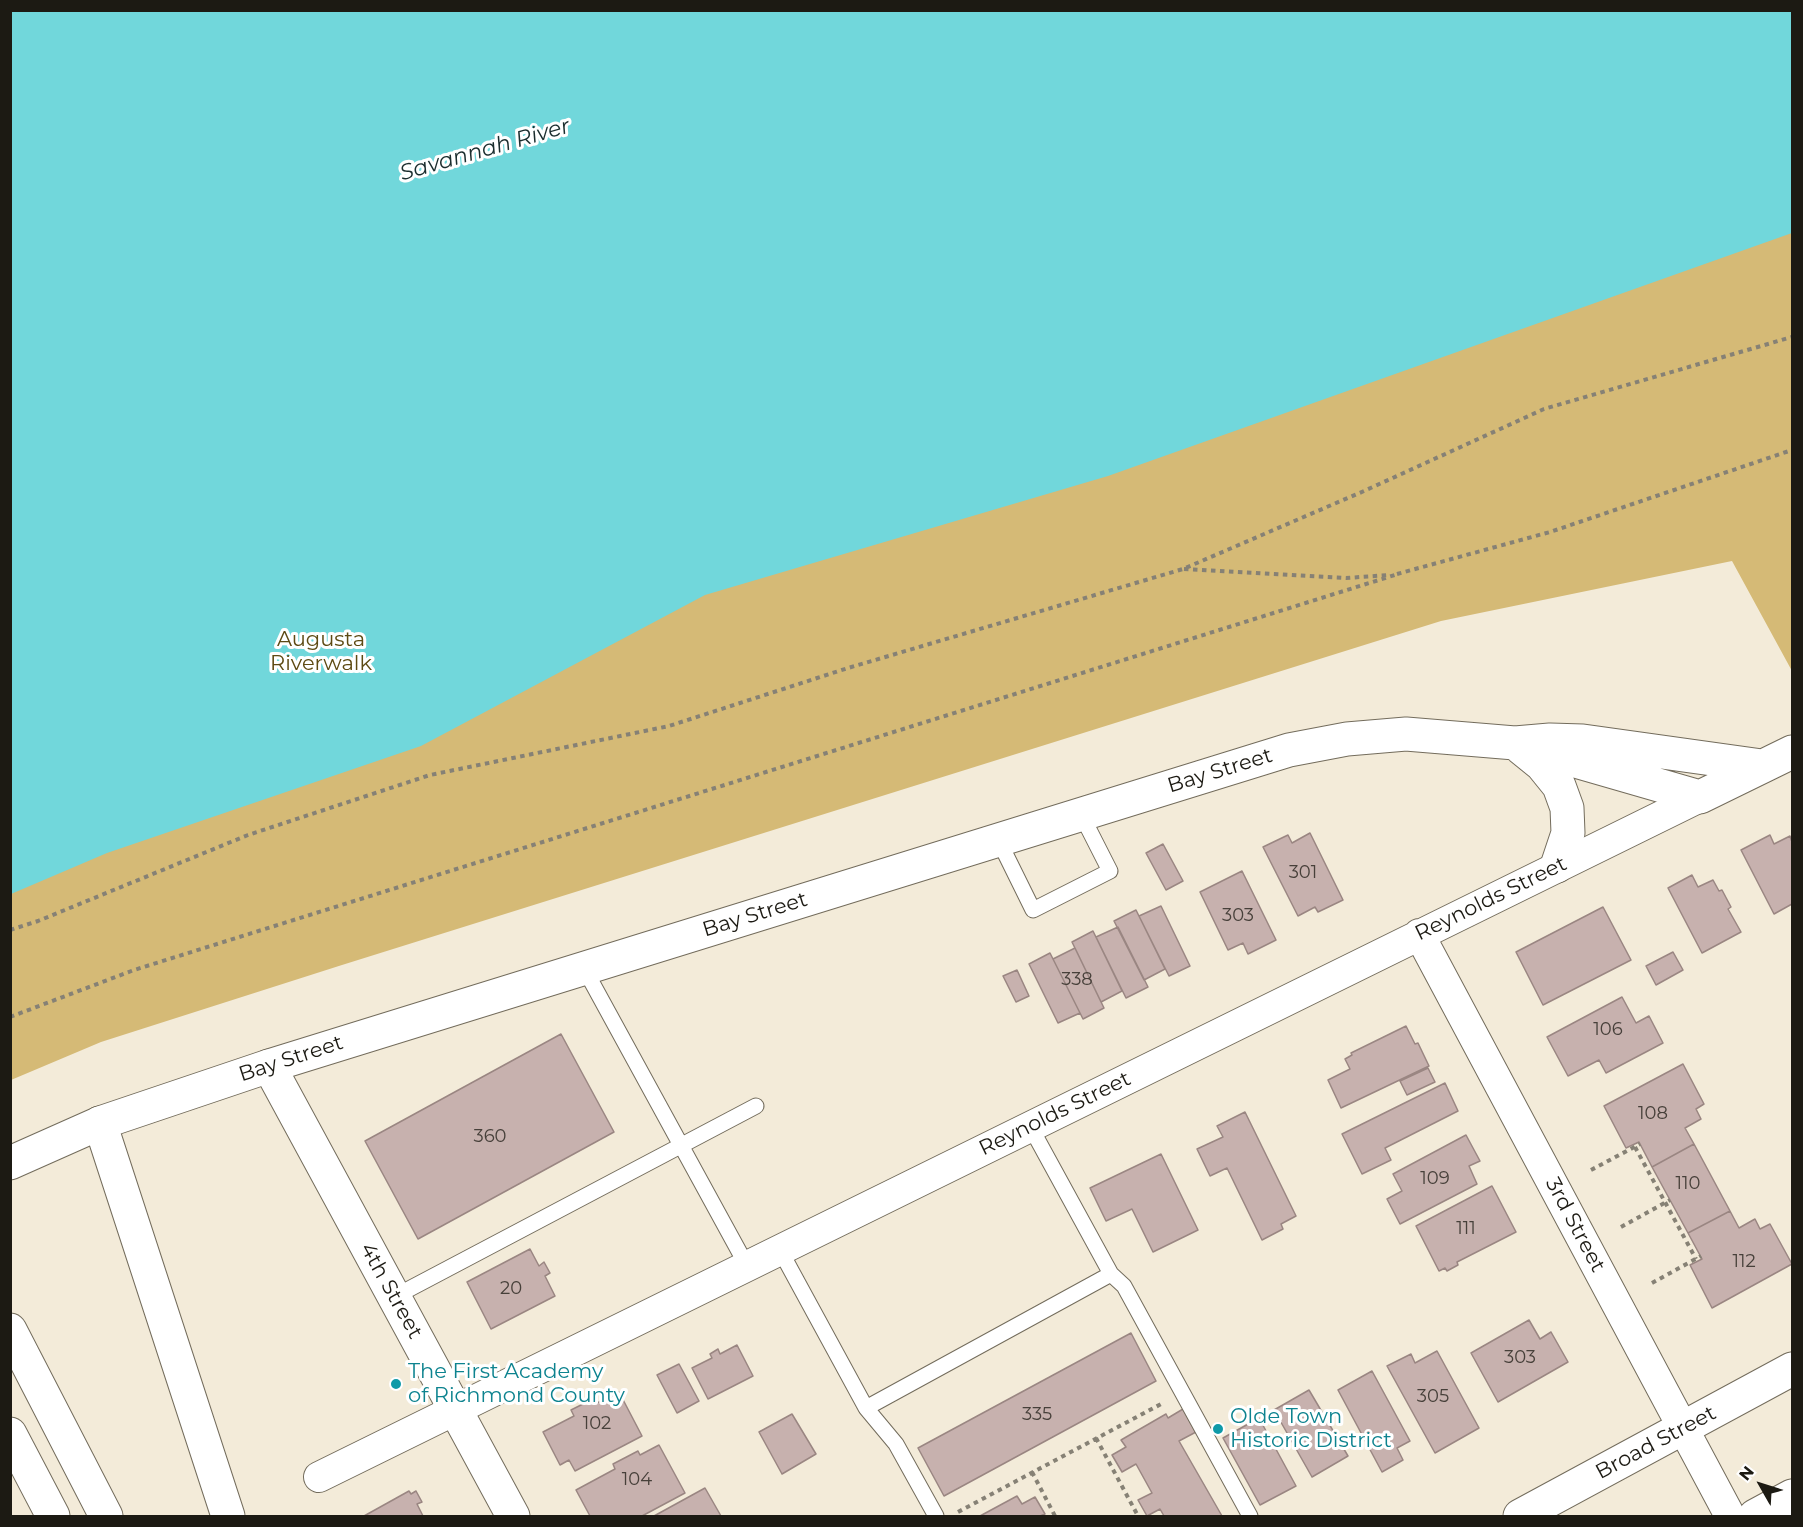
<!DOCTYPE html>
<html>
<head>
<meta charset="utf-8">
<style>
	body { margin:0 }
	#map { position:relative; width:1803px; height:1527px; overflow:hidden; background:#f3ebd9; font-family:Montserrat,sans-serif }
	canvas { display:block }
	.frame { position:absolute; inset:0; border:12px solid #1c1a13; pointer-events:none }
	.north { position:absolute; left:1731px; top:1455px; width:60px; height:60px; -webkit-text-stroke:4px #fff; paint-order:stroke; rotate:309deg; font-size:16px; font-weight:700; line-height:24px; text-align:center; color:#1c1a13 }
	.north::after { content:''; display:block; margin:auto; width:21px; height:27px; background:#1c1a13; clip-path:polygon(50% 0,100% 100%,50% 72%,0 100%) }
</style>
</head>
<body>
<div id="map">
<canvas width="1803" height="1527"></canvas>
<div class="frame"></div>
<div class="north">N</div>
</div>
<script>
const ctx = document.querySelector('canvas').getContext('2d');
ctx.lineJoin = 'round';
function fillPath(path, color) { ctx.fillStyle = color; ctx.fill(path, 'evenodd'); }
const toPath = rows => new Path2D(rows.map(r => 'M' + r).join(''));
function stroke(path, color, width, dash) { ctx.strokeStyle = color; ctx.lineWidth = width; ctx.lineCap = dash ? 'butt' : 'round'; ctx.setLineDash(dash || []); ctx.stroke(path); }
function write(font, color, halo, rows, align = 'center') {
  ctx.font = font + ' Montserrat,sans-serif'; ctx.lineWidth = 6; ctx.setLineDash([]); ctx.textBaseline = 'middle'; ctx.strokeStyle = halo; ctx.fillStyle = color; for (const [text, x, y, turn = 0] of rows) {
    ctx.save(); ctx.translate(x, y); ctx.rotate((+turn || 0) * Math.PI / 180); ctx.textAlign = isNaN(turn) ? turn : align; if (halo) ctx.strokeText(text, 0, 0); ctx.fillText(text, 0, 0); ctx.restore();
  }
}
fillPath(toPath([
	[1792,11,1792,671,1732,561,1441,621,342,965,101,1042,11,1080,10,394]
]), '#d5ba76');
fillPath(toPath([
	[11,10,1792,11,1792,233,1108,476,705,595,421,746,107,853,11,894]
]), '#71d7db');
const building = toPath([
	[1310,833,1343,900,1318,912,1315,907,1298,916,1263,847,1288,835,1292,843,1310,833],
	[1770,835,1774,844,1790,836,1792,842,1792,904,1774,914,1741,850,1770,835],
	[1163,844,1183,881,1166,890,1146,853,1163,844],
	[1242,871,1276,940,1248,954,1243,943,1228,950,1200,892,1242,871],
	[1692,875,1698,887,1713,880,1719,891,1722,890,1731,907,1728,909,1741,932,1702,953,1668,888,1692,875],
	[1161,906,1190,966,1169,976,1139,916,1161,906],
	[1603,907,1631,960,1543,1005,1516,952,1603,907],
	[1136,910,1165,969,1144,980,1114,921,1136,910],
	[1118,927,1148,987,1126,998,1096,937,1118,927],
	[1093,931,1122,991,1101,1002,1072,942,1093,931],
	[1075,948,1104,1008,1083,1019,1053,959,1075,948],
	[1673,952,1683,970,1656,985,1646,966,1673,952],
	[1050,953,1080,1013,1058,1023,1029,964,1050,953],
	[1017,970,1029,996,1016,1002,1003,976,1017,970],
	[1622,997,1636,1023,1649,1016,1663,1043,1606,1073,1599,1060,1568,1076,1547,1037,1622,997],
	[1406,1026,1415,1044,1418,1043,1429,1066,1341,1108,1328,1080,1350,1069,1345,1059,1352,1055,1351,1053,1406,1026],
	[561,1034,614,1132,418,1239,365,1141,561,1034],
	[1683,1064,1704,1104,1696,1109,1701,1119,1685,1128,1694,1144,1652,1167,1639,1142,1626,1148,1604,1106,1683,1064],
	[1428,1068,1435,1082,1407,1095,1400,1081,1428,1068],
	[1445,1083,1458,1111,1385,1148,1391,1160,1362,1174,1342,1134,1445,1083],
	[1245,1112,1296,1216,1281,1224,1283,1229,1262,1240,1227,1168,1210,1176,1197,1149,1223,1137,1217,1126,1245,1112],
	[1466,1135,1480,1161,1469,1166,1477,1184,1400,1224,1387,1199,1402,1191,1393,1174,1466,1135],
	[1694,1144,1730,1211,1688,1233,1652,1167,1694,1144],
	[1161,1154,1198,1230,1153,1252,1132,1209,1106,1221,1090,1188,1161,1154],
	[1492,1186,1516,1232,1457,1262,1458,1265,1447,1271,1445,1268,1439,1271,1416,1226,1492,1186],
	[1730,1211,1739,1228,1755,1219,1760,1229,1770,1224,1792,1264,1712,1308,1690,1265,1702,1259,1688,1233,1730,1211],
	[530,1249,539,1266,544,1262,550,1273,545,1276,555,1296,491,1329,467,1282,530,1249],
	[1529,1320,1540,1339,1551,1332,1568,1362,1498,1402,1471,1353,1529,1320],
	[1131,1333,1156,1381,944,1496,918,1448,1131,1333],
	[737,1345,753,1376,708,1399,692,1368,712,1358,710,1354,718,1349,720,1354,737,1345],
	[1437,1351,1479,1428,1435,1453,1387,1366,1411,1354,1415,1363,1437,1351],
	[679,1364,699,1401,677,1413,657,1375,679,1364],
	[1372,1371,1410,1441,1397,1448,1403,1460,1382,1472,1338,1390,1372,1371],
	[1309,1390,1348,1456,1312,1477,1274,1410,1309,1390],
	[619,1392,642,1436,575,1471,569,1460,560,1465,543,1432,574,1416,571,1410,595,1398,597,1403,619,1392],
	[1183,1409,1196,1432,1179,1441,1222,1516,1164,1516,1160,1509,1147,1516,1138,1500,1152,1493,1136,1464,1122,1472,1112,1455,1126,1447,1121,1440,1166,1414,1168,1418,1183,1409],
	[792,1414,816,1454,782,1474,759,1432,792,1414],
	[1259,1418,1296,1486,1260,1505,1223,1438,1259,1418],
	[659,1445,685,1493,642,1516,590,1516,576,1490,615,1469,613,1464,638,1451,640,1455,659,1445],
	[705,1488,721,1516,654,1516,705,1488],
	[409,1491,411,1494,416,1491,422,1502,417,1504,423,1516,364,1516,409,1491],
	[1017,1496,1022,1504,1035,1497,1045,1514,1040,1516,980,1516,1017,1496]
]);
fillPath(building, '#c7b1ae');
stroke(building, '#9a8682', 1.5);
const lane = toPath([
	[998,839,1033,910,1110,871,1081,814],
	[584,968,747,1266],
	[780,1250,866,1408,1111,1274,1030,1126],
	[1111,1274,1124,1286,1250,1516],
	[394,1297,756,1106],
	[866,1408,896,1444,936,1516]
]);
const street = toPath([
	[1419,934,1730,1516],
	[319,1477,1700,797]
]);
const secondary = toPath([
	[1521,748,1542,765,1559,786,1567,808,1568,833,1557,866],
	[1551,754,1700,797,1792,752],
	[269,1066,1289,750,1347,739,1406,734,1515,743,1550,740,1583,741,1762,766],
	[10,1163,100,1123]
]);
const primary = toPath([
	[100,1123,269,1066,513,1516],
	[1520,1516,1792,1369],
	[1755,1516,1792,1496]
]);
const highway = toPath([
	[100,1123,228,1516],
	[10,1330,106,1516],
	[10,1434,53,1516]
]);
stroke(lane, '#736c5c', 17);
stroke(street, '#736c5c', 32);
stroke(secondary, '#736c5c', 35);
stroke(primary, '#736c5c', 35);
stroke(highway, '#736c5c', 35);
stroke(toPath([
	[1184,569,1346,578,1389,575],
	[1397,574,1550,532,1792,450],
	[10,930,38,921,248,835,430,775,669,726,848,668,1183,569,1364,491,1544,409,1792,337],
	[10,1017,134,970,1398,574],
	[1635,1147,1696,1259],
	[1591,1170,1640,1144],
	[1621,1227,1670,1200],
	[1652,1283,1701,1256],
	[1096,1438,1138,1516],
	[1032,1472,1055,1516],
	[958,1512,1163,1403]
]), '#868175', 4, [4.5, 4.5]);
stroke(lane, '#fff', 15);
stroke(street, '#fff', 30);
stroke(secondary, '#fff', 33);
stroke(primary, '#fff', 33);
stroke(highway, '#fff', 33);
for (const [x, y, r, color] of [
	[396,1384,6,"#0f9aa8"],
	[1218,1429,6,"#0f9aa8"]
]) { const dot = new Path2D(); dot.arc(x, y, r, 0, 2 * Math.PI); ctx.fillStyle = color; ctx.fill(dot); stroke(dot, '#fff', 2); }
write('18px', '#47403a', null, [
	["301",1303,873],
	["303",1238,916],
	["338",1077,980],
	["106",1608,1030],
	["108",1653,1114],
	["360",490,1137],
	["109",1435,1179],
	["110",1688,1184],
	["111",1466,1229],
	["112",1744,1262],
	["20",511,1289],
	["303",1520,1358],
	["305",1433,1397],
	["335",1037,1415],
	["102",597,1424],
	["104",637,1480]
]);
write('21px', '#5d4a13', '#fff', [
	["Augusta",321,640],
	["Riverwalk",321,664]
]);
write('21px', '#1c1a13', '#fff', [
	["Bay Street",1220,771,-17],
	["Reynolds Street",1491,899,-26],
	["Bay Street",755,915,-17],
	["Bay Street",291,1059,-18],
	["Reynolds Street",1055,1114,-26],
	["3rd Street",1575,1225,62],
	["4th Street",391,1291,61],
	["Broad Street",1656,1443,-28]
]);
write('21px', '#0d838f', '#fff', [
	["The First Academy",408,1372],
	["of Richmond County",408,1396],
	["Olde Town",1230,1417],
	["Historic District",1230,1441]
], 'left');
write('italic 22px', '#1a2d2e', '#fff', [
	["Savannah River",485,150,-16]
]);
</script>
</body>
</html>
